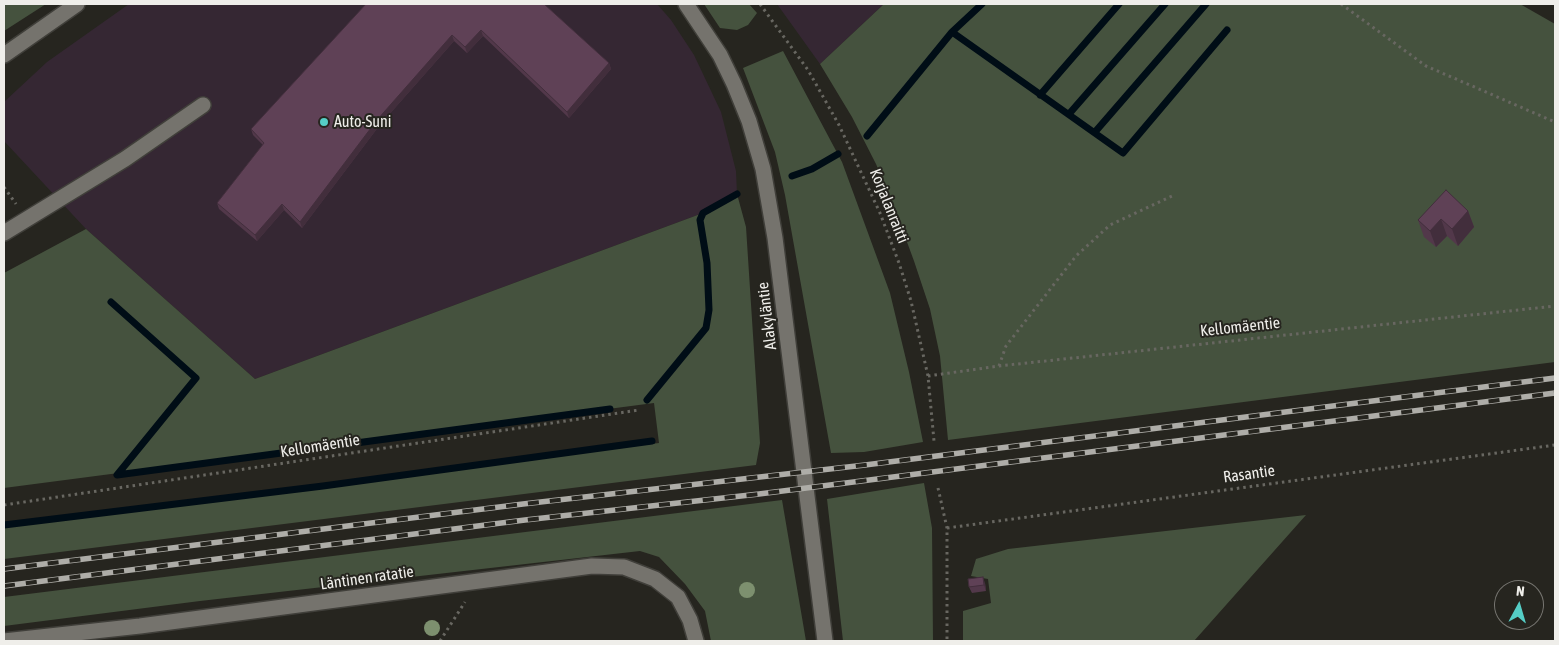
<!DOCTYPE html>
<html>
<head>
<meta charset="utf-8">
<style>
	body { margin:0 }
	#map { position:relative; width:1559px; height:645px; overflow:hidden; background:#26251f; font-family:"Asap Condensed",sans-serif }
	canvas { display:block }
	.frame { position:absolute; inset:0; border:5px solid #efeeea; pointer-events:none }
	.north { position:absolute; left:1494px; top:580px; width:50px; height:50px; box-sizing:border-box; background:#26251f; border:1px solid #767570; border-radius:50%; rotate:6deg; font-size:14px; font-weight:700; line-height:20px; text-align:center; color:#efeeea }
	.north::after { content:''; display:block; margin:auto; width:18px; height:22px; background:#55cec6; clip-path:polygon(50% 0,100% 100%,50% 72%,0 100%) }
</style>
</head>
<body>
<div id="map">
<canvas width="1559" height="645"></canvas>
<div class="frame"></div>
<div class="north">N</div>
</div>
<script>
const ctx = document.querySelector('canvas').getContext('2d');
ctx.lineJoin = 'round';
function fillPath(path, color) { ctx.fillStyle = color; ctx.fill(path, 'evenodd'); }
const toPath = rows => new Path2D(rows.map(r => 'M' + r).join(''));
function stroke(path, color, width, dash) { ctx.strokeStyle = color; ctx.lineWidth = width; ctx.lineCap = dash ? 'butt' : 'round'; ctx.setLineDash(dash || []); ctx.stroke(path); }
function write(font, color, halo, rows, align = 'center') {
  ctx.font = font + ' "Asap Condensed",sans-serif'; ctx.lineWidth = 4; ctx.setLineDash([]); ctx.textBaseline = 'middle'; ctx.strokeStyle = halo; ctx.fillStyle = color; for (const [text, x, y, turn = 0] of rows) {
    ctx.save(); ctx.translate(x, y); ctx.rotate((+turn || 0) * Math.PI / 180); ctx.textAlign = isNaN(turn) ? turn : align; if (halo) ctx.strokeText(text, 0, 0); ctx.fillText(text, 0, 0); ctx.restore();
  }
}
fillPath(toPath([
	[129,4,657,4,671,20,694,55,721,112,736,171,737,194,703,213,255,379,86,229,4,141,4,102,47,62],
	[777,4,884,4,820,64]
]), '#352733');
fillPath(toPath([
	[4,4,46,4,4,31],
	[704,4,749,4,757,13,748,25,737,30,720,28],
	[884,4,1520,4,1555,24,1555,362,948,440,940,356,930,309,914,261,893,204,876,164,852,117,820,64],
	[783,51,842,162,890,293,909,372,923,442,864,452,831,453,785,195,775,152,743,68],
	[737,194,746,227,760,443,756,465,4,559,4,525,112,510,659,443,654,403,4,488,4,273,86,229,255,379,703,213],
	[924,483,932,528,933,641,843,641,827,499],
	[782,500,806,641,711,641,705,611,685,584,659,557,640,551,200,601,4,626,4,597],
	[1306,515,1194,641,963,641,963,611,991,603,988,579,971,576,976,559,1008,549]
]), '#45523e');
stroke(toPath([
	[952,32,1123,153,1227,30],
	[1040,95,1119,4],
	[1069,114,1165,4],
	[1095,132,1206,4],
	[867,136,952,32,982,4],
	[792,176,812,169,838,154],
	[111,302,196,378,117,475,610,409],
	[647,400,706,328,709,310,707,263,700,220,703,213,737,194],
	[4,525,323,486,652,441]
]), '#000d16', 7);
const street = toPath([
	[4,233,125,159,203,105],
	[4,641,140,626,592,566,624,567,655,579,678,597,690,620,696,641]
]);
const secondary = toPath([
	[686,4,720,55,734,84,749,121,763,169,775,238,825,641],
	[4,55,77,4]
]);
stroke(street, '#403f3a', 18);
stroke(secondary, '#403f3a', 18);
stroke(toPath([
	[760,4,808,70,839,125,880,213,899,263,911,301,928,376,934,441],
	[1341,4,1426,66,1555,122],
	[4,187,16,204],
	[999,366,1006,346,1076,256,1110,225,1172,196],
	[928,376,999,366,1555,306],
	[938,488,947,528,947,641],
	[4,505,639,410],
	[947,528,1555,445],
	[440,641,465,602]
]), '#686761', 3, [2.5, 4]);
stroke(street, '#75736d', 15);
stroke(secondary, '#75736d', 15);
const rail = toPath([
	[4,569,523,504,865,465,1555,378],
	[4,586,525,520,759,494,1555,393]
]);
stroke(rail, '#aeada8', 5.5);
stroke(rail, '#26251f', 4, [11]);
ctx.fillStyle = '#7d906f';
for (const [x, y] of [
	[747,590],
	[432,628]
]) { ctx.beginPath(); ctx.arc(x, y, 8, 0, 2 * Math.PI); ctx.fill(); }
fillPath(toPath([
	[366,4,544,4,609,63,611,69,569,118,483,36,467,53,454,41,379,126,302,228,284,210,257,241,219,209,217,203,263,145,253,135,251,129],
	[1468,211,1474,227,1458,246,1447,236,1436,247,1424,237,1418,220],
	[985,583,986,591,972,593,969,587]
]), '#52384a');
fillPath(toPath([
	[481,30,483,36,467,53,465,47],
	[452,35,454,41,379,126,302,228,300,222,377,120],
	[609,63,611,69,569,118,567,112],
	[282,204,284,210,257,241,255,235],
	[1468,211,1474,227,1458,246,1452,229],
	[1441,219,1447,236,1436,247,1430,231],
	[983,577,985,583,986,591,984,585]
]), '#422e3c');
const building = toPath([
	[366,4,544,4,609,63,567,112,481,30,465,47,452,35,377,120,300,222,282,204,255,235,217,203,264,143,251,129,366,4],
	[1446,190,1468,211,1452,229,1441,219,1430,231,1418,220,1446,190],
	[983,577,984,585,969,587,968,579,983,577]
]);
fillPath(building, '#5f4156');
stroke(building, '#422e3c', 1);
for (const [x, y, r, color] of [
	[324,122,5,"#55cec6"]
]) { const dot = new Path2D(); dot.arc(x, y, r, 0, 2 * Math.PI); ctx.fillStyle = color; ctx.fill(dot); stroke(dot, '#26251f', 2); }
write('16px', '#efeeea', '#26251f', [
	["Auto-Suni",334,122]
], 'left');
write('16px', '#efeeea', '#26251f', [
	["Korjalanraitti",889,206,68],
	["Alakyläntie",767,316,-97],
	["Kellomäentie",1240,327,-6],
	["Kellomäentie",320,446,-9],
	["Rasantie",1249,474,-8],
	["Läntinen ratatie",367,578,-8]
]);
</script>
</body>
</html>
